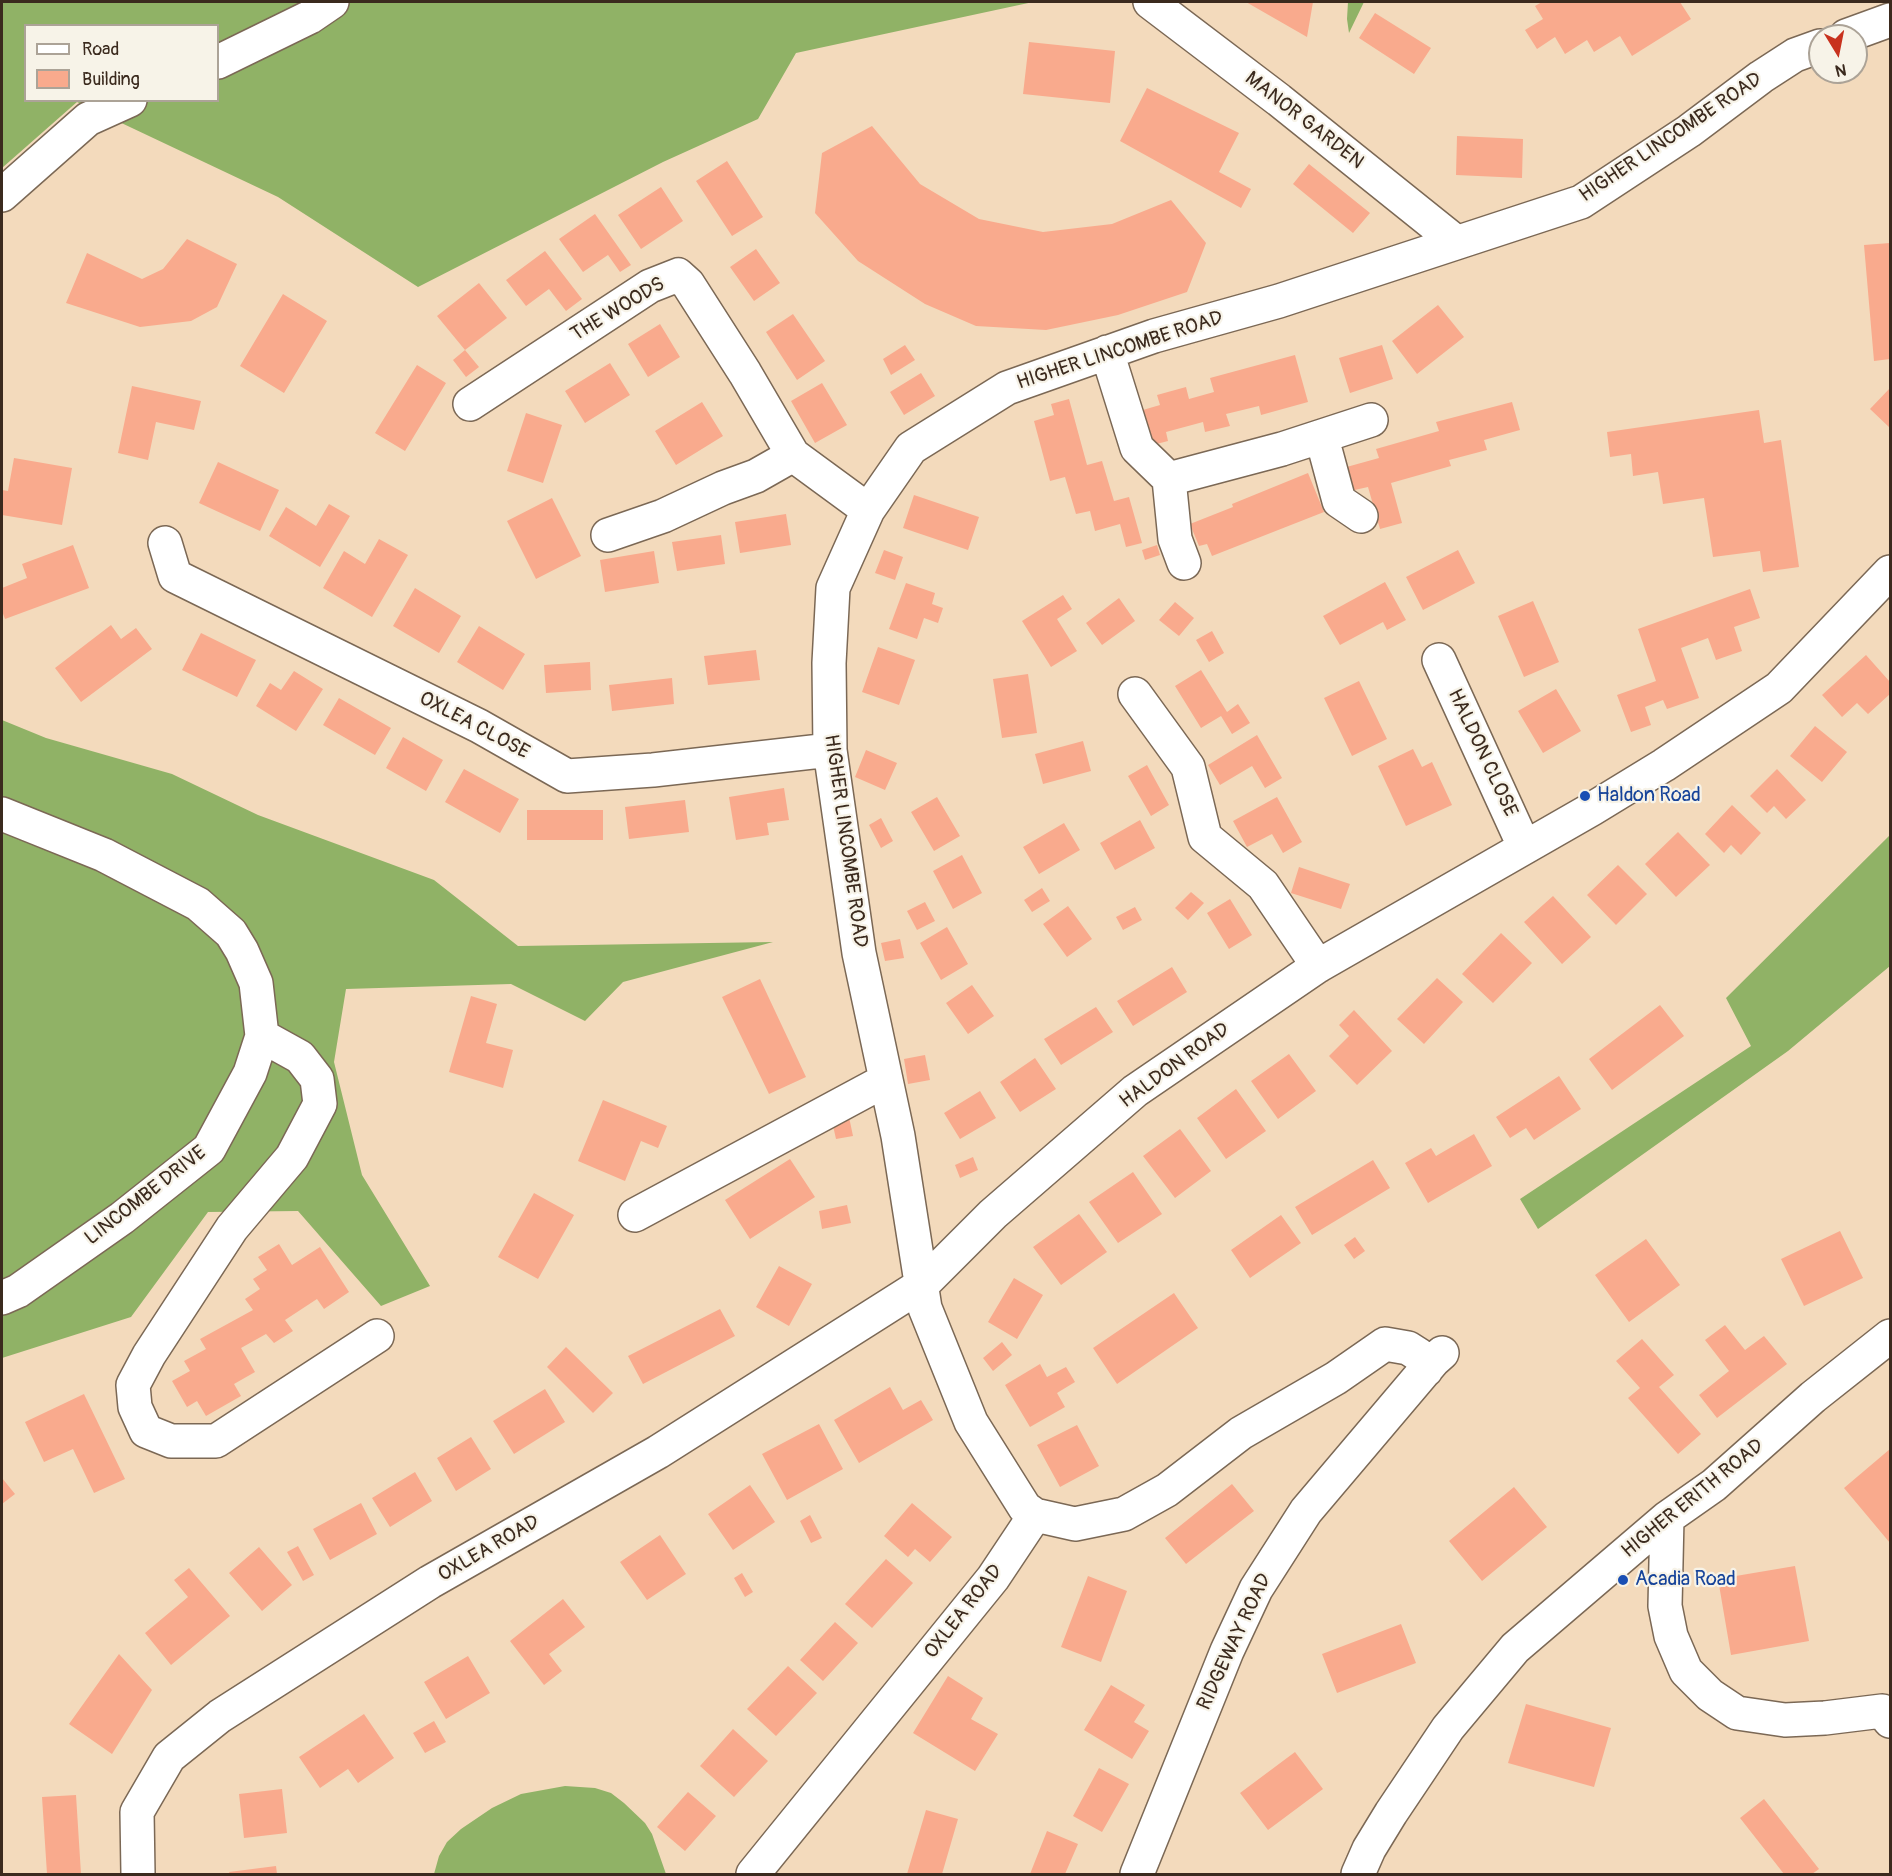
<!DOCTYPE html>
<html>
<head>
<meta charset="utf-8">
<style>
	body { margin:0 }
	#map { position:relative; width:1892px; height:1876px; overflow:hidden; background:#f3dabc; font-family:Pangolin,sans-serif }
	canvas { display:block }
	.frame { position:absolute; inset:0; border:3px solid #3b2a1e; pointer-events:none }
	.legend { position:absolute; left:24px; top:24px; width:195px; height:78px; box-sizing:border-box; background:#f7f3e8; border:2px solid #aca397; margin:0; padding:8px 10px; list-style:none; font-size:18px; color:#3b2a1e }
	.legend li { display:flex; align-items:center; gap:12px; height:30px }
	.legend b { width:30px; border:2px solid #aca397 }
	.north { position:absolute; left:1808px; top:24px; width:60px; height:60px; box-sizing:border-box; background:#f7f3e8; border:2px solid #aca397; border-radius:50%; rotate:170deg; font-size:16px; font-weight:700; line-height:24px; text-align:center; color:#3b2a1e }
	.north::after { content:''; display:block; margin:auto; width:21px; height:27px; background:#c8321e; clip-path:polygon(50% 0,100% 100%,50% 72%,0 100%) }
</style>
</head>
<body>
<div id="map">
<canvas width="1892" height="1876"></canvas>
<div class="frame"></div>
<ul class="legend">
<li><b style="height:8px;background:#fff"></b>Road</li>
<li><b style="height:16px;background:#f9aa8d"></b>Building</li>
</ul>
<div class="north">N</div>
</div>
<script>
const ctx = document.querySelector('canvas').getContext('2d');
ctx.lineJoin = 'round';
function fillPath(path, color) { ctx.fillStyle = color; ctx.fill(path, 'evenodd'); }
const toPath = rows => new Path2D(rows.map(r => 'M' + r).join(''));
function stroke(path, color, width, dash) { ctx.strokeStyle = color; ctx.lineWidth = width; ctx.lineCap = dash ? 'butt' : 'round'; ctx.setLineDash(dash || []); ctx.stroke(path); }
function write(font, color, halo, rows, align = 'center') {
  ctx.font = font + ' Pangolin,sans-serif'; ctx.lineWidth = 4.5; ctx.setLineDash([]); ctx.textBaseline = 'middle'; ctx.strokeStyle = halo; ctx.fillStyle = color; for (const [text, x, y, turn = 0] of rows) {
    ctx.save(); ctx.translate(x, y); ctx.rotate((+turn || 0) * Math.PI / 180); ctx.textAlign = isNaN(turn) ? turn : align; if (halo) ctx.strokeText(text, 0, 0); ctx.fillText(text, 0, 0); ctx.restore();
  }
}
fillPath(toPath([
	[2,2,1033,2,796,53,758,119,663,162,418,287,278,197,77,102,2,168],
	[26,26,218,26,218,100,26,100],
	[1348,2,1364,2,1349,33,1347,19],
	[2,720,46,738,172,774,258,815,434,880,518,946,773,942,623,982,585,1021,511,984,346,989,334,1062,362,1175,430,1286,381,1306,298,1211,208,1212,131,1317,2,1358],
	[1890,835,1890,966,1788,1051,1538,1229,1520,1199,1751,1046,1726,998],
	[565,1786,595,1788,611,1793,624,1803,645,1823,652,1834,666,1874,434,1874,439,1856,447,1842,461,1829,492,1808,521,1794]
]), '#90b266');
fillPath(toPath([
	[1246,2,1313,2,1307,37],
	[1542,2,1680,2,1691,19,1632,56,1620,36,1594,52,1587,40,1565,54,1555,37,1537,49,1525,30,1543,19,1535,6],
	[1375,13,1431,48,1414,74,1359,38],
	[1029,42,1115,51,1110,103,1023,94],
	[1147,88,1239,133,1219,172,1251,189,1241,208,1120,141],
	[872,126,920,184,979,219,1043,232,1112,224,1171,200,1206,243,1187,292,1118,315,1046,330,976,326,925,304,858,261,815,213,822,153],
	[1457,136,1523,139,1522,178,1456,175],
	[727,161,763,217,732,236,696,181],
	[1309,164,1370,213,1353,233,1293,184],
	[661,187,683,221,641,249,618,215],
	[595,214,631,265,620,272,608,255,583,272,559,239],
	[187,239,237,264,217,307,191,321,140,327,66,303,87,253,142,279,163,269],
	[1890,243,1890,359,1874,361,1864,245],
	[756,249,780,283,754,301,730,267],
	[545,251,582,299,566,311,549,289,526,306,506,280],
	[479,283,507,318,465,350,437,316],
	[283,294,327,321,284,393,240,366],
	[1438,305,1464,337,1417,374,1392,341],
	[793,314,825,361,797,380,766,332],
	[660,324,680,357,648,377,628,344],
	[905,345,915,360,891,375,883,359],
	[1382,345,1393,379,1350,393,1339,358],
	[465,350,479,367,466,377,453,360],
	[1295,355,1308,402,1261,415,1259,406,1226,414,1230,426,1205,432,1203,422,1166,432,1168,441,1145,447,1136,412,1160,405,1157,395,1186,387,1189,399,1214,392,1210,378],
	[610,363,630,395,585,423,565,391],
	[417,365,446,383,405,451,375,433],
	[921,373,935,396,904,415,890,392],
	[822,383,847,425,815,443,791,401],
	[132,386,201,401,194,430,156,422,148,460,118,453],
	[1890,388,1890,428,1870,409],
	[1069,399,1087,465,1102,461,1114,501,1129,497,1142,543,1126,547,1120,524,1095,531,1090,511,1076,514,1065,477,1050,481,1034,421,1054,415,1051,404],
	[702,402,723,436,676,465,655,431],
	[1512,402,1520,430,1484,440,1487,450,1449,460,1451,466,1391,483,1402,523,1380,529,1368,487,1350,491,1343,468,1379,458,1376,449,1439,431,1436,422],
	[1759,410,1764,443,1781,440,1799,567,1763,572,1760,551,1713,557,1704,498,1663,504,1658,472,1633,476,1631,454,1610,457,1607,432],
	[526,413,562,425,543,483,507,471],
	[14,458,72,468,62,525,2,515,2,490,8,491],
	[218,462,279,490,260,531,199,503],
	[1308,473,1324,512,1212,556,1207,544,1199,546,1190,524,1233,507,1232,504],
	[914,495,979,517,968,550,903,528],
	[552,498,581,556,536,579,507,521],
	[329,504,350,516,320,567,269,536,286,507,316,526],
	[786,514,791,545,740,553,735,522],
	[721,535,725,564,677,571,672,542],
	[379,539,408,555,372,617,323,588,344,551,365,564],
	[73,545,89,588,5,619,2,611,2,588,27,578,22,564],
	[1157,545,1160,555,1145,560,1142,550],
	[884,550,903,557,895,580,875,573],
	[1458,550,1475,583,1423,610,1406,577],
	[654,551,659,583,605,592,600,560],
	[1385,582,1406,620,1387,630,1383,622,1340,645,1323,616],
	[906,583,935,593,932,604,943,608,938,623,924,618,917,639,889,629],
	[415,588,461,616,439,653,393,626],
	[1750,589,1760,618,1734,627,1742,651,1716,660,1708,638,1681,648,1699,698,1667,709,1663,700,1645,707,1651,725,1631,732,1617,695,1656,681,1638,629],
	[1063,595,1072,609,1057,619,1077,651,1051,667,1022,621],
	[1119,598,1135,621,1102,645,1086,623],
	[1533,601,1559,662,1524,677,1498,616],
	[1175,602,1194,618,1179,636,1159,620],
	[111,625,121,639,136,628,152,649,81,702,55,668],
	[479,626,525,654,503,690,457,662],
	[1212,631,1224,653,1209,662,1196,640],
	[201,633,256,660,237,697,182,670],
	[878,647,915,660,899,705,862,692],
	[756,650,760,680,708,685,704,656],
	[1866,655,1890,682,1890,694,1868,714,1857,703,1842,717,1822,695],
	[590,662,591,690,546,693,544,665],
	[1201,670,1227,712,1238,704,1250,723,1232,734,1221,716,1201,728,1175,686],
	[294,671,323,689,296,731,256,706,270,683,281,690],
	[1028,674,1037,733,1002,738,993,679],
	[672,678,674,704,612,711,609,685],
	[1359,681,1387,739,1352,756,1324,698],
	[1556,689,1581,731,1543,753,1518,711],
	[339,698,391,728,375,755,323,725],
	[1815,726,1847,752,1822,782,1790,756],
	[1257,735,1282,778,1265,788,1252,766,1220,785,1208,765],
	[403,737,443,760,426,791,386,768],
	[1083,741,1091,771,1043,784,1035,754],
	[1413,749,1422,767,1432,762,1452,805,1406,826,1378,766],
	[866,750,897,763,885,790,855,777],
	[1147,765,1169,805,1151,816,1128,776],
	[464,769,519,799,500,833,445,802],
	[1777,769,1806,800,1786,819,1774,806,1767,813,1750,796],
	[784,788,789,820,767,823,769,835,736,840,729,797],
	[937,797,960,836,934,851,911,812],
	[1277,797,1302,842,1283,853,1272,834,1247,847,1233,821],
	[685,800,689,832,629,839,625,807],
	[1732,805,1761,833,1741,855,1731,845,1724,853,1705,834],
	[527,810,603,810,603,840,527,840],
	[881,818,893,841,881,848,869,825],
	[1140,820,1155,848,1115,870,1100,843],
	[1064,823,1080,850,1039,874,1023,847],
	[1678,832,1710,865,1676,897,1645,864],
	[962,855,982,893,953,909,933,871],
	[1618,865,1647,894,1616,925,1587,895],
	[1299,867,1350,884,1341,909,1291,893],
	[1042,888,1050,901,1032,912,1024,900],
	[1191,892,1204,903,1188,920,1175,908],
	[1553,896,1591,937,1562,964,1524,922],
	[1230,899,1252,935,1229,949,1207,913],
	[925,902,935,921,917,930,907,911],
	[1068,906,1092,939,1067,957,1043,924],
	[1135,907,1142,920,1123,930,1116,917],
	[947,927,968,964,941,980,920,943],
	[1501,933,1532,963,1493,1003,1462,974],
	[900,939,904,958,885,961,881,943],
	[1172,967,1187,992,1133,1026,1117,1001],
	[1437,978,1463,1002,1424,1044,1397,1019],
	[760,979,806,1077,769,1094,722,997],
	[972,985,994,1016,968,1034,946,1003],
	[471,996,497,1004,486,1043,513,1050,503,1088,449,1072],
	[1660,1005,1684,1036,1612,1090,1589,1059],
	[1096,1007,1113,1032,1061,1065,1044,1039],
	[1354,1010,1392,1051,1357,1085,1329,1056,1349,1036,1339,1025],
	[1289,1054,1316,1091,1278,1119,1251,1081],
	[925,1055,930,1080,908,1084,904,1059],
	[1035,1058,1056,1089,1020,1112,1000,1082],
	[1559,1076,1581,1109,1534,1140,1526,1128,1510,1138,1496,1117],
	[1236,1089,1266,1131,1226,1159,1197,1118],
	[980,1091,996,1118,960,1139,944,1113],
	[603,1100,667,1126,658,1148,641,1141,625,1181,578,1161],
	[849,1117,853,1136,836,1139,832,1121],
	[1180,1129,1211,1171,1175,1198,1143,1156],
	[1474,1134,1492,1166,1428,1203,1405,1163,1431,1148,1436,1156],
	[973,1157,978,1170,960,1178,955,1165],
	[790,1159,815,1197,750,1239,725,1200],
	[1373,1160,1390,1188,1312,1235,1295,1207],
	[1133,1172,1162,1214,1118,1243,1089,1202],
	[534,1193,574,1215,538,1279,498,1257],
	[847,1205,851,1223,822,1229,819,1211],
	[1079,1214,1107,1252,1061,1285,1033,1247],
	[1281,1215,1301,1243,1250,1278,1231,1250],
	[1840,1231,1863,1278,1804,1306,1781,1259],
	[1355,1237,1365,1251,1354,1259,1344,1245],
	[1646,1239,1680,1285,1629,1322,1595,1275],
	[279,1244,292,1265,320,1247,349,1292,324,1309,317,1299,285,1320,293,1331,274,1343,266,1334,241,1348,255,1372,234,1384,241,1396,206,1416,197,1401,187,1407,172,1381,190,1371,184,1361,206,1349,200,1339,253,1310,245,1299,260,1289,253,1279,267,1270,258,1257],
	[779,1266,812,1284,789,1326,756,1307],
	[1014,1278,1043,1295,1017,1339,988,1322],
	[1174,1293,1198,1328,1117,1384,1093,1348],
	[720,1309,735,1336,643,1384,628,1356],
	[1725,1325,1745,1350,1764,1336,1787,1364,1717,1418,1699,1395,1729,1371,1705,1340],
	[1642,1339,1674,1375,1659,1387,1701,1434,1678,1454,1628,1398,1640,1388,1616,1361],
	[1002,1342,1012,1355,993,1371,983,1358],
	[566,1347,613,1393,593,1413,547,1367],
	[1040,1364,1047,1377,1066,1367,1075,1382,1057,1393,1065,1407,1030,1427,1005,1385],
	[890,1387,903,1410,921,1400,933,1420,859,1463,834,1420],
	[545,1389,565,1422,514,1454,493,1421],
	[84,1394,125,1479,94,1493,73,1449,44,1462,25,1422],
	[819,1424,843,1469,787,1500,762,1454],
	[1077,1425,1099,1466,1060,1487,1037,1445],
	[471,1437,491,1469,456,1491,437,1458],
	[1890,1449,1890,1543,1844,1488],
	[415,1472,432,1501,390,1527,372,1498],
	[2,1478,15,1494,2,1504],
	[1232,1484,1254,1511,1186,1564,1165,1538],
	[750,1485,775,1522,733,1550,708,1514],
	[1514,1487,1547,1527,1482,1581,1449,1541],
	[361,1503,377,1534,330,1560,313,1529],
	[912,1503,952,1537,930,1562,915,1549,908,1557,884,1536],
	[810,1515,822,1538,811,1543,800,1521],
	[660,1535,686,1574,647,1600,620,1562],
	[298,1546,314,1575,303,1581,287,1552],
	[259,1547,292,1585,262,1611,229,1573],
	[886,1559,913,1583,872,1628,845,1604],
	[1795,1566,1809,1641,1731,1655,1718,1579],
	[189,1568,230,1616,171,1665,145,1633,188,1597,174,1580],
	[742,1573,753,1592,745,1597,734,1578],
	[1088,1576,1127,1591,1101,1662,1061,1647],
	[563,1599,585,1627,549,1654,562,1671,544,1685,510,1641],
	[835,1622,858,1643,823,1681,800,1660],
	[1401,1624,1416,1663,1337,1693,1322,1654],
	[119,1654,152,1690,112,1754,69,1724],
	[468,1656,490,1693,446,1719,424,1682],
	[788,1666,817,1693,776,1736,747,1709],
	[948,1676,983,1698,971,1719,998,1734,975,1771,913,1733],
	[1111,1685,1145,1705,1134,1722,1149,1731,1132,1759,1084,1730],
	[1526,1704,1611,1728,1594,1787,1508,1763],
	[364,1714,394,1758,358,1783,348,1769,320,1788,299,1757],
	[434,1721,446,1742,425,1753,413,1733],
	[733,1729,768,1761,734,1797,700,1766],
	[1295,1752,1323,1789,1268,1830,1240,1793],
	[1099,1768,1129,1784,1102,1832,1073,1816],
	[282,1789,287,1833,244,1838,239,1794],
	[688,1792,716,1816,685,1851,657,1827],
	[76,1795,81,1874,47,1874,42,1797],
	[1764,1799,1819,1869,1812,1874,1784,1874,1740,1818],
	[926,1810,958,1819,942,1874,907,1874],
	[1047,1831,1078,1844,1065,1874,1030,1874],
	[276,1866,277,1874,230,1874,229,1872]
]), '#f9aa8d');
const minor = toPath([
	[1150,2,1279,100,1456,242],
	[1846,36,1890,20],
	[218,62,310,17,332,2],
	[2,195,88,119,130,100],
	[1107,352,1137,448,1169,479,1175,539,1184,563],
	[470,404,650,286,678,275,688,284,745,373,793,455,868,510],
	[1322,438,1339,501,1361,516],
	[1169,479,1282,449,1371,420],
	[608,535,663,516,723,488,756,476,793,455],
	[165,543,175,576,479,726,567,776,653,770,830,750],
	[1439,660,1524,846],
	[1135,694,1188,767,1205,837,1263,885,1318,966],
	[2,814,104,855,198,904,231,933,242,951,256,983,262,1036,250,1073,209,1149,122,1218,18,1291,2,1298],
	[262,1036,300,1057,317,1079,320,1104,292,1157,232,1228,149,1355,133,1385,135,1407,146,1431,171,1441,216,1441,377,1336],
	[635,1215,886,1080],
	[1426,1370,1419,1355,1408,1348,1385,1344,1336,1378,1241,1433,1167,1490,1124,1514,1075,1524,1035,1515,1025,1508,971,1422,925,1308,898,1136,859,953,830,750,829,663,833,588,868,510,911,448,1007,388,1154,336,1279,301,1581,202,1689,131,1761,77,1795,55,1820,46],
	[1667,1518,1665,1606,1671,1636,1686,1671,1710,1695,1737,1713,1785,1720,1825,1718,1882,1711,1890,1721],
	[138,1874,137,1812,169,1757,220,1716,430,1582,658,1452,923,1284,993,1214,1135,1091,1318,966,1592,809,1664,765,1779,688,1890,572],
	[753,1874,993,1578,1035,1515],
	[1137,1874,1227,1651,1256,1589,1306,1511,1433,1361,1442,1353],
	[1358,1874,1369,1849,1391,1813,1448,1728,1515,1648,1667,1518,1714,1485,1813,1397,1890,1336]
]);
stroke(minor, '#7b6855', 36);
stroke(minor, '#fff', 33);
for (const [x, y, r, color] of [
	[1585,796,6,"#1a4fb4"],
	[1623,1580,6,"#1a4fb4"]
]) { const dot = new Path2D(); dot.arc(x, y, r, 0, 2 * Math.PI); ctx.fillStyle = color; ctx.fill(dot); stroke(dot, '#f7f3e8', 2); }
write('20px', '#3b2a1e', '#f7f3e8', [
	["MANOR GARDEN",1304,121,38],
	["HIGHER LINCOMBE ROAD",1671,138,-34],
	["THE WOODS",618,310,-31],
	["HIGHER LINCOMBE ROAD",1120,351,-18],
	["OXLEA CLOSE",474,726,28],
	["HALDON CLOSE",1482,753,65],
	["HIGHER LINCOMBE ROAD",845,841,82],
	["HALDON ROAD",1175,1066,-36],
	["LINCOMBE DRIVE",146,1196,-38],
	["HIGHER ERITH ROAD",1693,1499,-39],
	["OXLEA ROAD",489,1549,-30],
	["OXLEA ROAD",964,1612,-52],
	["RIDGEWAY ROAD",1235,1642,-65]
]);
write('20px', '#164399', '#f7f3e8', [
	["Haldon Road",1597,796],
	["Acadia Road",1635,1580]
], 'left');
</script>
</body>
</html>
